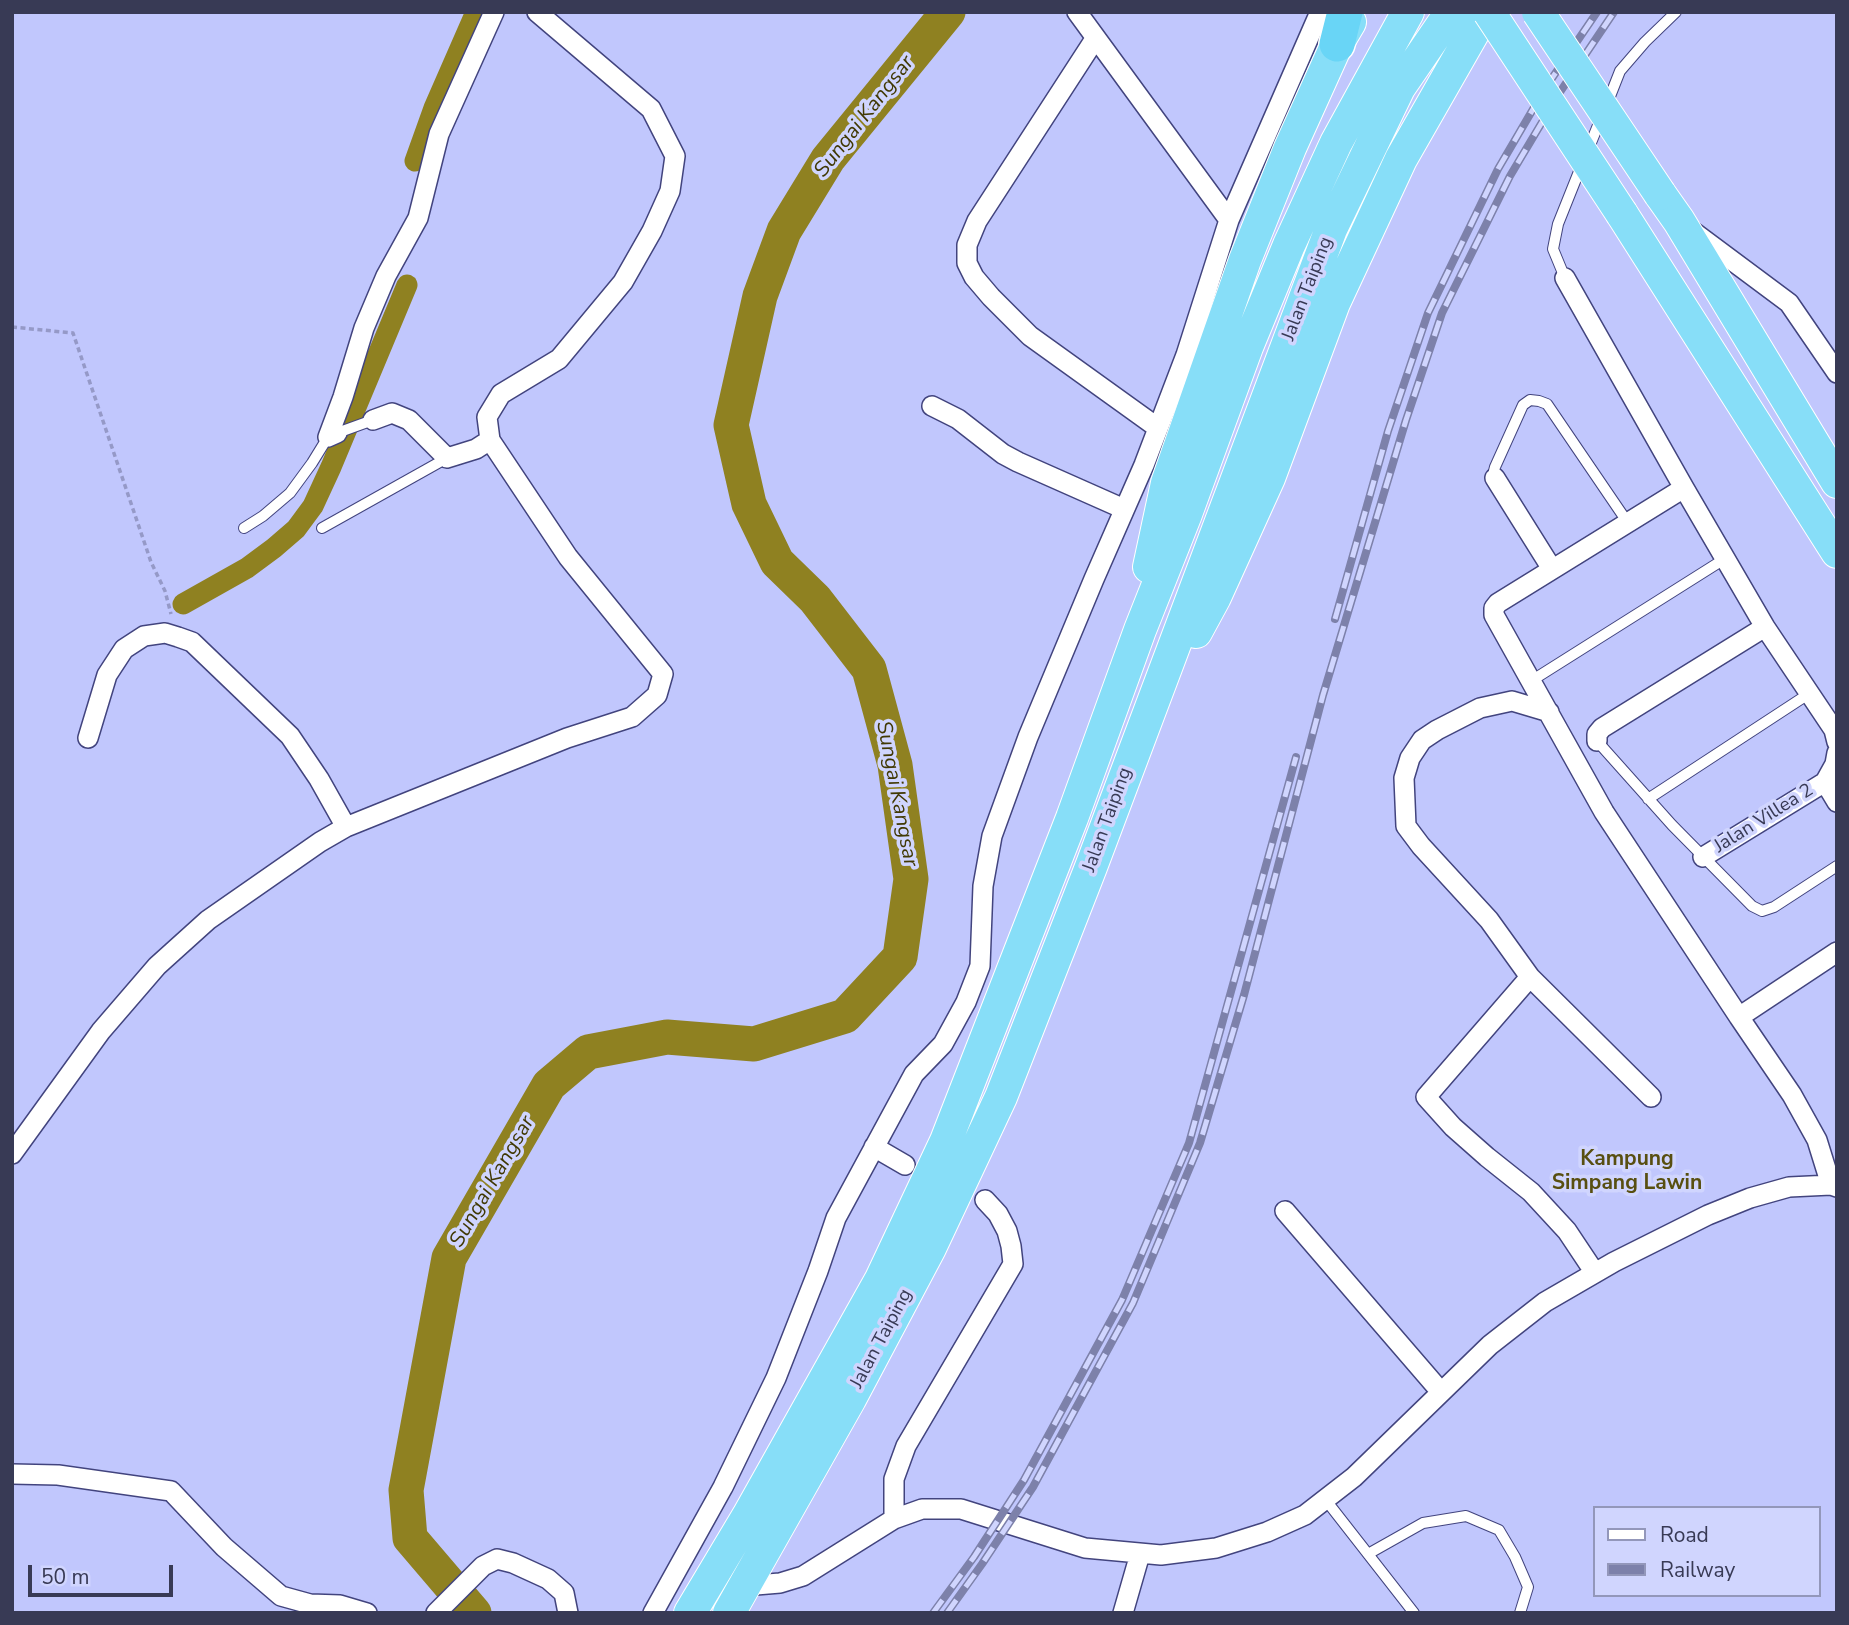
<!DOCTYPE html>
<html>
<head>
<meta charset="utf-8">
<style>
	body { margin:0 }
	#map { position:relative; width:1849px; height:1625px; overflow:hidden; background:#c1c7fd; font-family:"Nunito Sans",sans-serif }
	canvas { display:block }
	.frame { position:absolute; inset:0; border:14px solid #383a55; pointer-events:none }
	.legend { position:absolute; left:1593px; top:1506px; width:228px; height:91px; box-sizing:border-box; background:#d0d5fe; border:2px solid #9397ba; margin:0; padding:9px 12px; list-style:none; font-size:21px; color:#383a55 }
	.legend li { display:flex; align-items:center; gap:14px; height:35px }
	.legend b { width:35px; border:2px solid #9397ba }
	.scale { position:absolute; left:28px; top:1565px; width:145px; height:32px; box-sizing:border-box; border:4px solid #383a55; border-top:0; padding-left:9px; font-size:21px; line-height:24px; white-space:nowrap; color:#383a55; -webkit-text-stroke:5px #d0d5fe; paint-order:stroke }
</style>
</head>
<body>
<div id="map">
<canvas width="1849" height="1625"></canvas>
<div class="frame"></div>
<ul class="legend">
<li><b style="height:9px;background:#fff"></b>Road</li>
<li><b style="height:9px;background:#7d81aa"></b>Railway</li>
</ul>
<div class="scale">50 m</div>
</div>
<script>
const ctx = document.querySelector('canvas').getContext('2d');
ctx.lineJoin = 'round';
const toPath = rows => new Path2D(rows.map(r => 'M' + r).join(''));
function stroke(path, color, width, dash) { ctx.strokeStyle = color; ctx.lineWidth = width; ctx.lineCap = dash ? 'butt' : 'round'; ctx.setLineDash(dash || []); ctx.stroke(path); }
function write(font, color, halo, rows, align = 'center') {
  ctx.font = font + ' "Nunito Sans",sans-serif'; ctx.lineWidth = 7; ctx.setLineDash([]); ctx.textBaseline = 'middle'; ctx.strokeStyle = halo; ctx.fillStyle = color; for (const [text, x, y, turn = 0] of rows) {
    ctx.save(); ctx.translate(x, y); ctx.rotate((+turn || 0) * Math.PI / 180); ctx.textAlign = isNaN(turn) ? turn : align; if (halo) ctx.strokeText(text, 0, 0); ctx.fillText(text, 0, 0); ctx.restore();
  }
}
stroke(toPath([
	[415,161,434,108,476,12],
	[183,604,247,568,274,548,296,529,313,506,331,467,407,285]
]), '#8f8121', 21);
stroke(toPath([
	[474,1613,410,1538,406,1490,449,1258,549,1085,588,1052,667,1037,754,1044,845,1016,900,957,911,879,895,765,869,669,815,599,777,562,749,504,731,425,760,296,784,231,828,159,948,12]
]), '#8f8121', 35);
const service = toPath([
	[1607,104,1620,71,1645,42,1676,12],
	[1588,150,1601,118],
	[1565,278,1553,249,1558,224,1582,164],
	[337,433,373,420],
	[1495,478,1494,471,1495,467,1523,405,1530,400,1539,401,1547,404,1628,523],
	[244,528,263,516,290,493,312,463,328,437],
	[322,528,447,458],
	[1531,681,1726,558],
	[1597,741,1672,825,1752,906,1762,911,1774,907,1837,866],
	[1648,799,1810,693],
	[1325,1499,1414,1613],
	[1368,1554,1423,1523,1466,1516,1499,1530,1515,1557,1528,1587,1520,1613]
]);
const minor = toPath([
	[1077,12,1229,220],
	[1095,39,977,221,967,245,967,263,974,277,991,297,1030,336,1158,428],
	[1691,230,1789,303,1837,373],
	[1565,278,1684,488,1765,627,1834,730,1837,742],
	[932,406,958,419,1003,454,1018,462,1124,509],
	[373,420,392,413,409,420,447,458,476,449,490,440,487,417,501,394,559,359,623,282,652,231,670,191,675,156,651,109,537,12],
	[337,433,328,437,343,397,364,328,386,276,418,218,439,134,494,12],
	[1495,478,1552,569],
	[1684,488,1498,603,1494,608,1494,615,1604,812,1739,1017],
	[1549,712,1512,701,1480,708,1437,730,1422,740,1410,758,1404,778,1406,826,1421,846,1489,920,1530,977,1426,1097,1453,1127,1487,1157,1531,1192,1567,1231,1595,1273],
	[88,738,107,675,124,649,144,636,165,633,178,637,192,642,290,736,319,779,346,827],
	[1597,741,1597,734,1602,728,1765,627],
	[1825,782,1837,802],
	[1703,857,1825,782,1835,764,1837,753],
	[1530,977,1651,1097],
	[874,1147,905,1165],
	[12,1154,101,1031,157,966,208,920,320,842,346,827,567,738,632,717,657,695,663,674,568,557,490,440],
	[1831,1185,1817,1140,1792,1095,1739,1017,1837,952],
	[1285,1211,1441,1392],
	[12,1474,58,1475,171,1491,224,1547,281,1596,310,1604,340,1605,367,1613],
	[894,1519,894,1479,906,1446,1013,1264,1011,1246,1007,1231,998,1214,985,1200],
	[744,1586,780,1583,803,1576,894,1519,922,1509,961,1509,1085,1548,1161,1555,1216,1548,1267,1532,1305,1515,1354,1477,1490,1345,1545,1302,1614,1262,1708,1215,1750,1198,1789,1187,1831,1185,1837,1187],
	[436,1613,483,1566,497,1559,513,1563,548,1579,564,1593,568,1613],
	[653,1613,723,1487,776,1378,818,1271,836,1218,914,1074,943,1044,966,1002,980,966,983,886,992,836,1028,737,1094,579,1144,465,1186,355,1229,220,1320,12],
	[1123,1613,1140,1554]
]);
const trunk = toPath([
	[1660,194,1679,221,1837,482],
	[1622,214,1837,552],
	[1149,567,1167,483,1245,260,1290,148,1337,44,1350,22],
	[1196,632,1215,597,1269,478,1334,303,1401,159,1485,12],
	[690,1613,748,1516,881,1279,946,1141,1072,818,1140,630,1186,514,1247,347,1289,245,1336,143,1408,12],
	[729,1613,850,1399,930,1248,1001,1097,1091,867,1331,229,1399,88,1451,12]
]);
const motorway = toPath([
	[1337,44,1345,12]
]);
stroke(service, '#42447e', 12);
stroke(minor, '#42447e', 22);
stroke(trunk, '#fff', 34);
stroke(motorway, '#fff', 38);
stroke(toPath([
	[12,327,73,333,151,562,165,591,171,614]
]), '#9599c7', 3.5, [5, 3.5]);
stroke(service, '#fff', 10);
stroke(minor, '#fff', 19);
stroke(trunk, '#87def8', 32);
stroke(motorway, '#69d5f6', 35);
const rail = toPath([
	[1335,619,1388,431,1428,313,1498,169,1546,87,1597,12],
	[933,1613,974,1557,1024,1480,1122,1300,1189,1143,1296,757],
	[947,1613,982,1564,1033,1487,1133,1303,1200,1143,1244,995,1323,695,1406,420,1442,313,1510,176,1560,92,1614,12]
]);
stroke(rail, '#7d81aa', 8);
stroke(rail, '#d0d5fe', 5, [16]);
const trunkBridge = toPath([
	[1489,12,1622,214],
	[1538,12,1660,194]
]);
stroke(trunkBridge, '#fff', 34, []);
stroke(trunkBridge, '#87def8', 32);
write('19px', '#383a55', '#d0d5fe', [
	["Jalan Taiping",1308,289,-69],
	["Jalan Villea 2",1764,819,-32],
	["Jalan Taiping",1108,820,-70],
	["Jalan Taiping",882,1339,-62]
]);
write('italic 21px', '#413904', '#d0d5fe', [
	["Sungai Kangsar",865,117,-52],
	["Sungai Kangsar",896,794,79],
	["Sungai Kangsar",493,1182,-60]
]);
write('bold 21px', '#584f10', '#d0d5fe', [
	["Kampung",1627,1160],
	["Simpang Lawin",1627,1184]
]);
</script>
</body>
</html>
